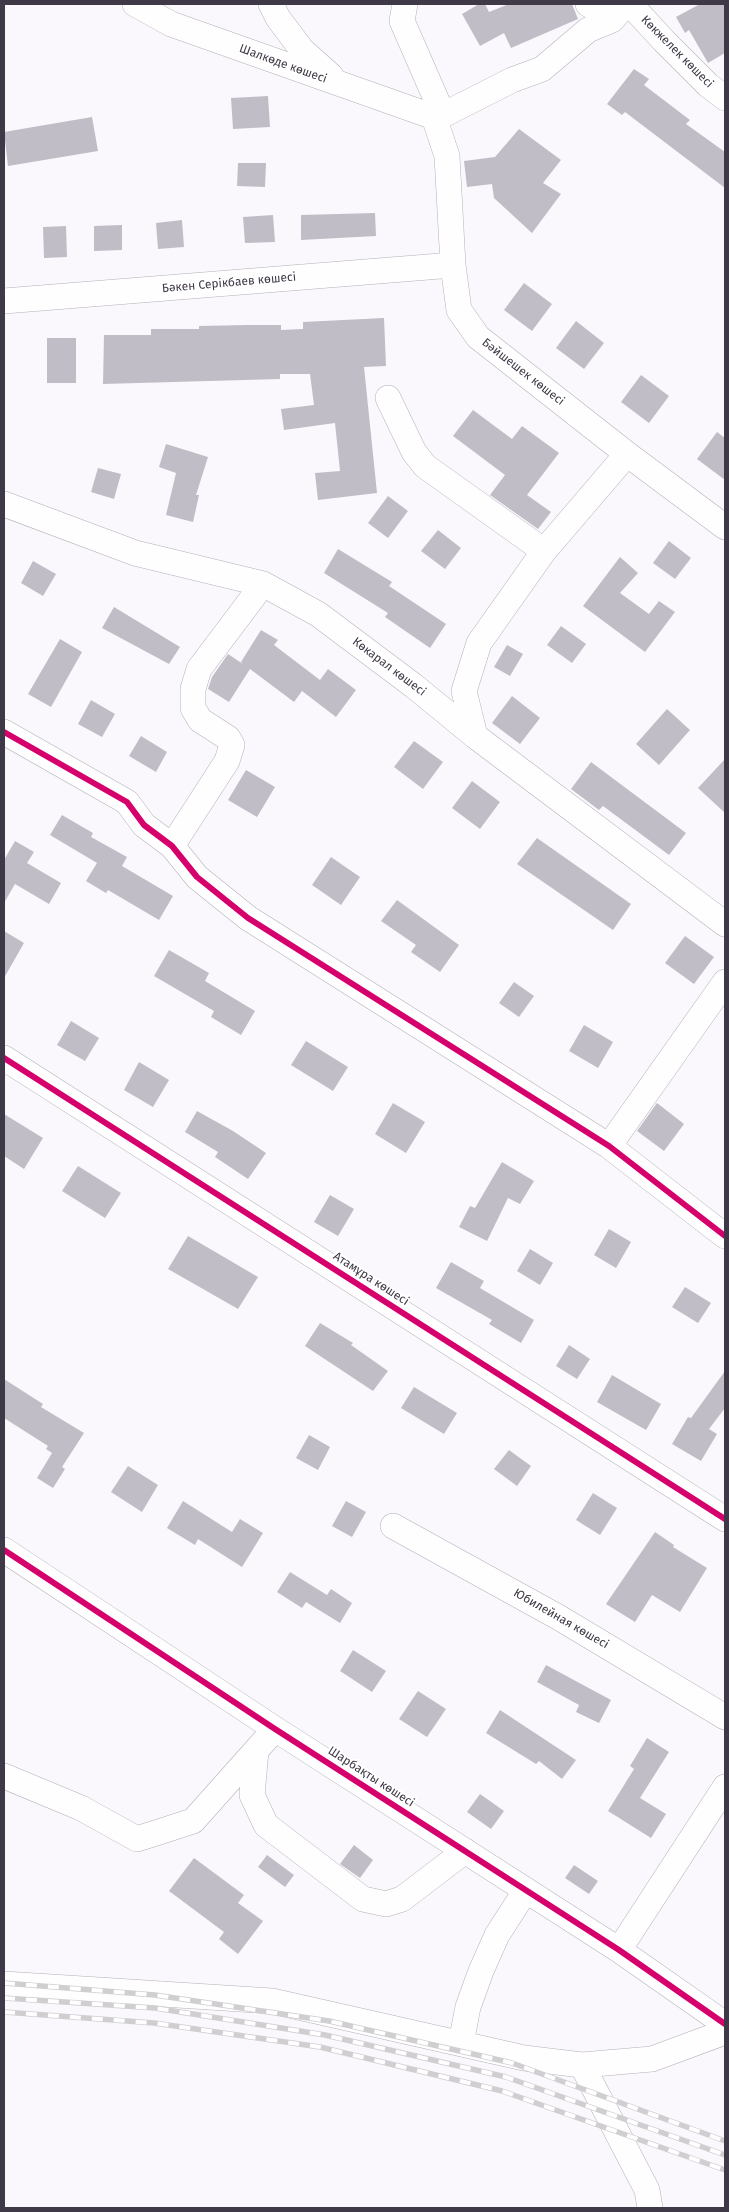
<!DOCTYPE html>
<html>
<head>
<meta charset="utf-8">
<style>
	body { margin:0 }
	#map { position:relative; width:729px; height:2212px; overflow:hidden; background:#faf8fd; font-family:"Fira Sans",sans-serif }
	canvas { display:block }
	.frame { position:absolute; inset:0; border:5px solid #3f3846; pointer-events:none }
</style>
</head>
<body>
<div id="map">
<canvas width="729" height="2212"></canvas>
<div class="frame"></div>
</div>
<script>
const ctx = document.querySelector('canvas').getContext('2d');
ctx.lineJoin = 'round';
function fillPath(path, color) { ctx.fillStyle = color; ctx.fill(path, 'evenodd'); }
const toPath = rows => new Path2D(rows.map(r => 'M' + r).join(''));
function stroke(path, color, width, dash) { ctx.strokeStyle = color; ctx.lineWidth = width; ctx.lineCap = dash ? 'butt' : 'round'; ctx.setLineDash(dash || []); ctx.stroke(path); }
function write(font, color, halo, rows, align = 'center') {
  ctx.font = font + ' "Fira Sans",sans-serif'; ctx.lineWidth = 4; ctx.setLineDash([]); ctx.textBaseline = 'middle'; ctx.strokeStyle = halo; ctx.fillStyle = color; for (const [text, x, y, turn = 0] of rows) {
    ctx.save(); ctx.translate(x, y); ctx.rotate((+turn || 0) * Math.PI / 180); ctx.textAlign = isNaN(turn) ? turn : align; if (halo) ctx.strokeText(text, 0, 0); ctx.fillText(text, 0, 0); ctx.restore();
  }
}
fillPath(toPath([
	[479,4,485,4,489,12,509,4,572,4,578,19,511,48,504,33,480,46,462,14],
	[700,4,725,4,725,53,708,63,689,30,685,33,676,17],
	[634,69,649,79,644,85,690,120,686,124,725,152,725,188,625,112,622,115,607,104],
	[268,96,270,127,233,129,231,98],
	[92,117,98,151,8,166,4,132],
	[519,129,561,160,543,183,561,194,532,233,494,198,492,184,467,187,464,161,495,157],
	[238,163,266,163,265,187,237,186],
	[375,213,376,236,301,240,301,215],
	[273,215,275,242,245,243,243,217],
	[182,220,184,247,158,249,156,223],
	[122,225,122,250,94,251,94,226],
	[66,226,67,257,44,258,43,227],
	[524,283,552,304,532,331,504,310],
	[384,318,386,366,364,367,377,493,318,500,315,473,340,471,335,423,284,430,281,409,314,405,310,374,280,374,280,379,103,384,104,335,151,335,151,329,199,329,199,326,247,325,281,325,281,330,303,329,303,322],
	[576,321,604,343,584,369,556,348],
	[47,338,76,338,76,383,47,383],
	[641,375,669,396,649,423,621,402],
	[473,410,512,439,522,426,559,453,527,495,551,512,538,529,490,495,505,475,453,436],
	[717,432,725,438,725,480,697,459],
	[166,444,208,457,196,495,199,495,193,522,166,515,176,473,159,467],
	[98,468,121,474,114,499,91,492],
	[388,496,408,511,388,538,368,523],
	[438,530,461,548,445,569,421,551],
	[669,541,691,558,675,579,653,563],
	[338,549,392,582,389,586,446,624,430,648,385,617,388,613,324,573],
	[620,557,638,573,620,593,649,614,659,601,675,612,645,652,583,606],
	[33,561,56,574,43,596,21,583],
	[114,607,180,647,169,664,102,628],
	[561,626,586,644,572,663,547,645],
	[261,630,278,640,274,645,320,680,328,669,356,690,336,717,302,691,294,702,250,669,229,702,208,689,212,677,228,654,243,664,241,662],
	[60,639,82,652,51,707,28,694],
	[507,645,523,654,510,676,494,667],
	[512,696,540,718,520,744,492,723],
	[91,700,115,714,102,737,78,724],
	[667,709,690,730,659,765,636,744],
	[141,736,167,752,156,772,129,756],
	[414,741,443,762,423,789,394,767],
	[725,759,725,813,698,788],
	[591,762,686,833,669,855,603,806,599,810,571,789],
	[246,770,275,787,257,817,228,800],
	[472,781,500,802,480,829,452,808],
	[62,815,93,833,91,837,127,857,122,866,173,896,159,920,108,890,106,893,86,881,97,863,50,835],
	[537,838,631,904,613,930,517,864],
	[15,841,34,852,27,863,61,883,49,904,15,884,4,903,4,860],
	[331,857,360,877,341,905,312,885],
	[397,900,459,945,440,972,411,952,416,945,381,921],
	[4,931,24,943,4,978],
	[685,936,714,957,694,984,665,963],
	[169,950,209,973,205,981,255,1011,241,1035,211,1017,214,1011,154,976],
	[514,982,534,996,519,1017,499,1003],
	[71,1021,99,1038,85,1061,57,1045],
	[584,1025,613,1042,598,1068,569,1051],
	[306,1041,348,1067,333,1091,291,1065],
	[139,1062,169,1080,153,1107,124,1090],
	[393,1103,425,1122,406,1153,375,1134],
	[657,1103,684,1124,664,1151,637,1131],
	[197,1111,233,1131,266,1153,248,1179,215,1157,218,1152,185,1132],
	[4,1114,43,1138,24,1169,4,1156],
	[502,1162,534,1181,520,1204,508,1198,487,1241,459,1227,470,1206,475,1208],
	[78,1166,121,1193,105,1218,62,1191],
	[330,1195,354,1209,338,1236,314,1222],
	[609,1229,631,1242,616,1268,594,1255],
	[188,1236,258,1277,238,1309,168,1269],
	[530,1249,553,1263,540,1285,517,1271],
	[451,1262,484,1281,480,1288,534,1320,521,1343,489,1324,492,1320,436,1288],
	[685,1287,711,1303,698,1323,672,1307],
	[320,1323,353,1343,351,1345,388,1371,373,1391,305,1346],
	[569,1345,590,1359,577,1379,556,1366],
	[725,1371,725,1408,709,1429,717,1434,701,1461,672,1444,688,1417,691,1418],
	[612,1375,661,1404,646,1430,597,1402],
	[4,1379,43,1404,41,1407,84,1433,62,1467,65,1469,53,1488,37,1478,52,1453,46,1449,48,1446,4,1418],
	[414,1387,457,1413,444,1434,401,1408],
	[309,1435,330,1447,318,1470,296,1458],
	[509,1450,531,1466,517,1486,494,1469],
	[128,1466,158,1485,142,1512,111,1492],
	[593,1493,617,1508,600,1535,576,1520],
	[183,1501,232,1532,240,1519,263,1533,242,1567,198,1539,195,1545,167,1528],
	[346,1501,366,1512,352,1537,332,1526],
	[655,1532,674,1545,673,1547,707,1568,680,1612,652,1595,635,1622,606,1604],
	[290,1572,327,1595,331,1589,352,1603,340,1623,306,1602,302,1608,277,1592],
	[353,1650,386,1671,372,1692,340,1671],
	[546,1665,611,1700,599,1723,576,1712,579,1705,537,1682],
	[418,1691,446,1709,427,1737,399,1719],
	[500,1710,576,1760,562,1779,539,1761,536,1764,486,1733],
	[647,1738,669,1752,640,1798,666,1814,651,1838,608,1811,634,1769,630,1766],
	[480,1794,504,1811,491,1829,467,1812],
	[354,1845,373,1860,360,1878,340,1864],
	[267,1855,294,1875,285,1887,258,1867],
	[194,1858,244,1895,238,1903,263,1921,238,1954,219,1939,224,1932,169,1891],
	[574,1865,598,1881,589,1894,565,1878]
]), '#c1bdc6');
const minor = toPath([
	[135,4,171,24,434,117],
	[271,4,278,18,302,50,331,76],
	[405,4,402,21,443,115],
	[588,4,612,20],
	[630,4,664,41,708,85,725,98],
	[434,117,447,156,453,265,459,310,478,337,627,454,725,527],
	[434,117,443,115,512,80,542,69,588,30,612,20,626,4],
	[4,301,453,265],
	[388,398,414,452,425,466,544,551],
	[4,504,135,553,263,584,318,614,414,686,475,736,725,924],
	[4,732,127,802,144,825,172,846,197,877,248,918,609,1146,725,1236],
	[475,736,464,691,479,643,544,551,627,454],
	[172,846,227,761,232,745,228,738,200,720,193,708,193,689,199,669,263,584],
	[4,1058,725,1519],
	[609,1146,725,982],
	[393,1526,558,1617,725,1717],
	[4,1550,275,1729,619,1950,725,2024],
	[256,1751,252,1795,266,1825,363,1899,386,1904,402,1899,465,1851],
	[4,1776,81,1808,137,1839,193,1821,275,1729],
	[619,1950,725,1787],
	[4,1984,272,2001,524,2058,582,2065,652,2059,725,2032],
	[461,2043,468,2007,481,1971,497,1935,526,1890],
	[582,2065,647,2190,650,2208]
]);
stroke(minor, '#b4b0b8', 26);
stroke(minor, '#fefeff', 25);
const rail = toPath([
	[4,1983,155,1995,329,2021,512,2063,725,2141],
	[4,1998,155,2008,325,2035,506,2077,725,2155],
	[4,2012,154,2023,320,2047,502,2091,725,2170]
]);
stroke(rail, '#d0ced0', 5.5);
stroke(rail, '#fff', 4, [11]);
stroke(toPath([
	[4,732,127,802,144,825,172,846,197,877,248,918,609,1146,725,1236],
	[4,1058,725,1519],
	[4,1550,275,1729,619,1950,725,2024]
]), '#d6006c', 6);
write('12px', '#3f3846', '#fff', [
	["Көкжелек көшесі",677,52,45],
	["Шалкөде көшесі",283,64,20],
	["Бәкен Серікбаев көшесі",229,283,-5],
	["Бәйшешек көшесі",523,372,38],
	["Көкарал көшесі",389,667,37],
	["Атамұра көшесі",371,1279,33],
	["Юбилейная көшесі",561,1619,30],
	["Шарбақты көшесі",371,1777,33]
]);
</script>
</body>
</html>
